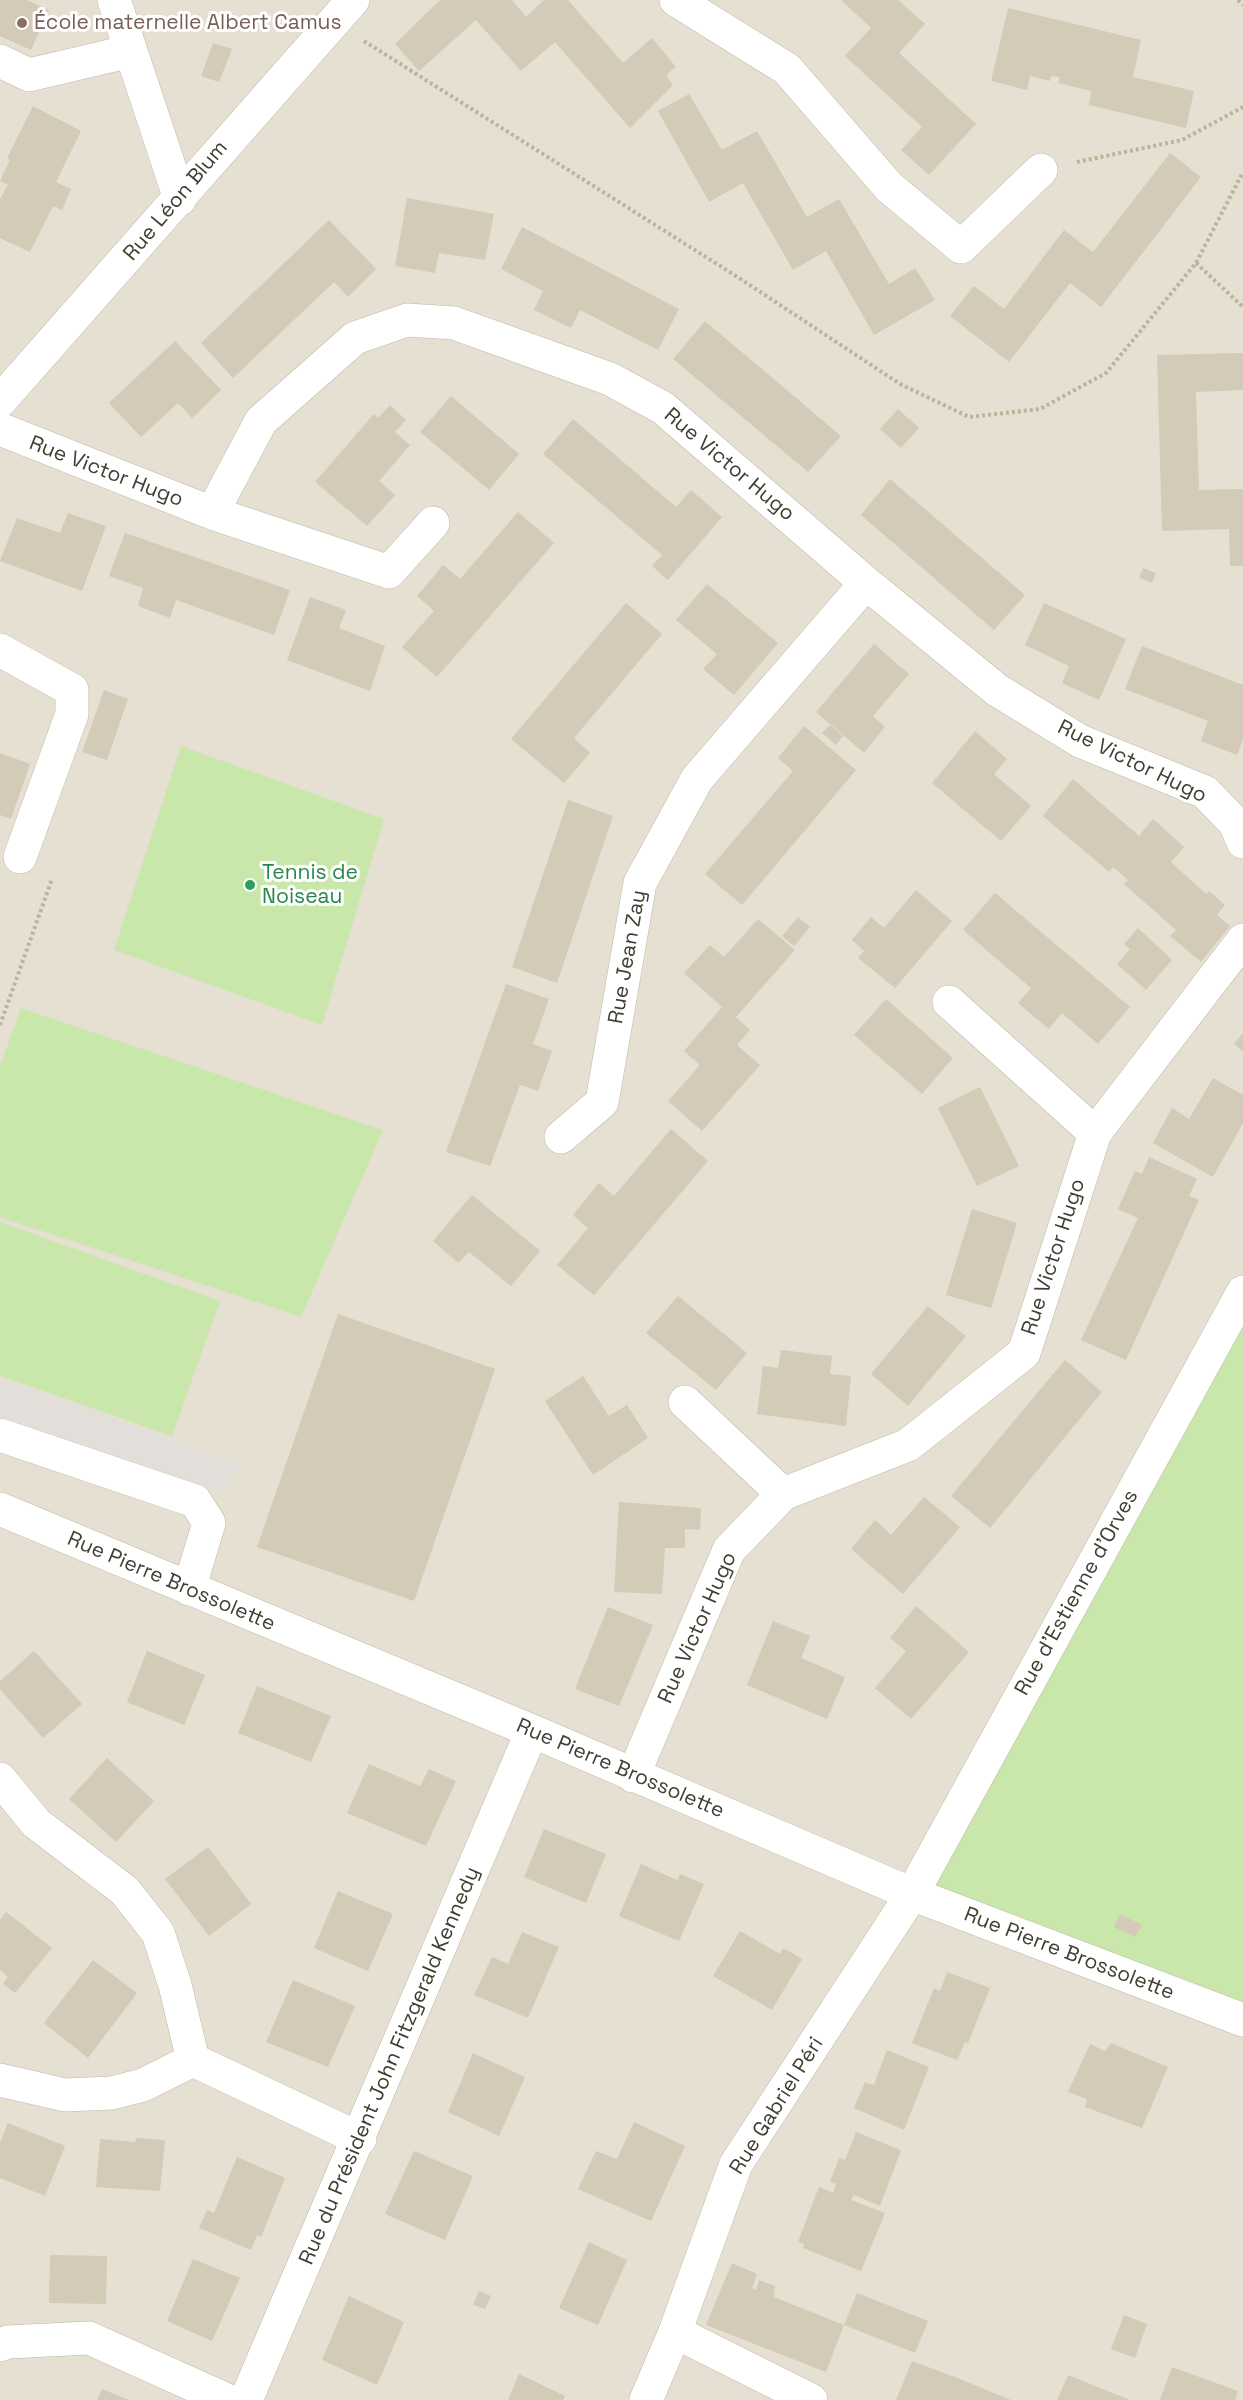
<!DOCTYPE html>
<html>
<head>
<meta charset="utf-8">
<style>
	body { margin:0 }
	canvas { display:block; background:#f1eee3 }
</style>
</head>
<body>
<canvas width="1243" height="2400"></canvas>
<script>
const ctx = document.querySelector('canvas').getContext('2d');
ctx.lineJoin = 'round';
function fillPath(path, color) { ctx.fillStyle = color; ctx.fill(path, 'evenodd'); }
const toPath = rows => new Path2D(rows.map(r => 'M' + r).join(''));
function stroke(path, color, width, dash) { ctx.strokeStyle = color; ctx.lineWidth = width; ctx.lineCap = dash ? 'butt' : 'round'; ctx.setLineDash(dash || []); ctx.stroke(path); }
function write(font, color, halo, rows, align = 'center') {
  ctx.font = font + ' "Space Grotesk",sans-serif'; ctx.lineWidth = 6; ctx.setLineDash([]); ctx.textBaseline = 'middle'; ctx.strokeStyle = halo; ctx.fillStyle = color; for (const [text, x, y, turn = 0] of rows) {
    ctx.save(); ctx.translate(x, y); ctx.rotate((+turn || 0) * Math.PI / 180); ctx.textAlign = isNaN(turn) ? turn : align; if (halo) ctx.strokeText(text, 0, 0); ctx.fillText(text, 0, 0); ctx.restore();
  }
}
fillPath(toPath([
	[0,0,1243,0,1243,2400,0,2400]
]), '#e5e0d1');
fillPath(toPath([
	[181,746,384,819,322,1025,114,950],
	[21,1008,383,1130,301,1317,0,1217,0,1066],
	[0,1222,220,1301,172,1436,0,1376],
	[1243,1320,1243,2020,912,1894]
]), '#c9e7ab');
fillPath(toPath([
	[0,1378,242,1465,222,1491,0,1416]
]), '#e2dfdb');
fillPath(toPath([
	[0,0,27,0,49,10,31,50,0,36],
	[440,0,512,0,526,17,544,0,568,0,623,63,652,38,676,67,666,75,673,85,630,128,555,42,521,71,476,20,419,71,395,44],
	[841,0,898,0,925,24,899,53,976,124,929,175,901,150,922,127,845,56,871,28],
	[1008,8,1141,40,1133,77,1194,91,1186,128,1089,105,1091,91,1058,83,1060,77,1051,76,1050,81,1030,76,1027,90,991,81],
	[213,43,232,49,219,82,201,76],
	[689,94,722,150,757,131,807,217,839,199,889,284,915,268,935,300,874,335,826,251,793,270,743,183,709,202,658,111],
	[33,106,81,131,56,182,71,189,62,210,53,206,30,252,0,238,0,199,8,185,0,181,10,160,7,158],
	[1170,153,1201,177,1101,307,1070,283,1009,362,950,316,974,286,1004,309,1064,230,1093,252],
	[407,198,494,214,485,260,439,253,435,273,395,266],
	[329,220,376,269,348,297,334,282,233,378,201,343],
	[522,227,679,309,658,350,580,310,571,328,534,310,543,291,501,269],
	[705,321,841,436,808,472,673,359],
	[175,341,221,390,192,418,178,403,141,437,109,403],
	[1243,353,1243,390,1196,392,1199,490,1243,489,1243,566,1230,566,1229,529,1162,531,1157,355],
	[451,396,519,454,489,490,420,432],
	[390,405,406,420,395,432,410,445,379,481,395,495,367,526,315,482,374,414,378,418],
	[898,409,919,428,901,448,880,429],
	[573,419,676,507,691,490,722,517,668,580,652,566,662,555,543,454],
	[890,479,1025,595,994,630,861,515],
	[518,512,554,543,437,677,402,647,434,611,417,596,443,565,460,579],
	[68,513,106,526,82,591,0,561,17,518,60,533],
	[125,533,290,590,274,635,176,600,170,618,138,606,143,588,109,576],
	[1143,568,1156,573,1152,583,1139,578],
	[707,584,778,643,734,695,703,669,717,654,676,620],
	[310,597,346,610,339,628,385,646,370,691,287,660],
	[626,603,662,634,574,738,590,753,564,783,511,739],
	[1044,603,1126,639,1099,700,1062,683,1069,666,1025,645],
	[874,644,909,674,873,716,885,727,864,753,816,712],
	[1142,646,1243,685,1243,739,1237,755,1201,741,1208,721,1125,689],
	[104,690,128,699,107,760,82,752],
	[830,725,843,736,836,745,822,733],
	[804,726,856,770,742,905,705,874,793,771,778,758],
	[975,731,1007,759,994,774,1031,806,1001,841,932,783],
	[0,753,30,764,11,819,0,815],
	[1073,779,1139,836,1153,819,1184,847,1171,862,1206,894,1209,891,1225,905,1217,915,1230,926,1201,962,1170,936,1176,930,1124,884,1128,880,1113,867,1109,872,1043,816],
	[568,800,613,816,557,983,512,967],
	[916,890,952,921,895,988,858,958,864,951,852,940,871,917,884,928],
	[995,893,1130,1007,1098,1044,1062,1013,1049,1029,1018,1003,1031,988,963,930],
	[798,917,810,927,794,946,782,936],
	[758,919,795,950,736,1017,750,1030,737,1045,760,1065,702,1131,668,1101,700,1065,684,1051,722,1007,684,973,710,945,724,957],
	[1138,928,1172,960,1146,990,1117,964,1130,949,1124,944],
	[506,984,549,999,533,1044,552,1051,538,1091,520,1085,490,1166,446,1152],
	[886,999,953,1058,922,1094,854,1035],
	[1243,1033,1243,1051,1234,1044],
	[1213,1078,1243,1095,1243,1123,1213,1177,1153,1143,1172,1108,1189,1119],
	[980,1087,1019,1166,977,1186,938,1108],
	[671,1129,708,1161,594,1295,557,1265,588,1228,573,1215,599,1183,614,1196],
	[1149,1157,1197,1179,1189,1196,1199,1200,1126,1360,1081,1340,1138,1218,1118,1209,1135,1171,1142,1174],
	[472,1195,540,1251,511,1286,469,1252,458,1263,433,1241],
	[972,1209,1017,1223,991,1308,946,1295],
	[678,1296,747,1353,716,1390,646,1333],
	[928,1306,966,1336,908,1406,871,1374],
	[338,1314,495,1369,414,1601,257,1547],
	[781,1350,832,1356,830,1374,851,1376,846,1426,757,1414,763,1366,778,1368],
	[1065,1360,1102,1392,990,1528,951,1496],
	[583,1376,609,1416,627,1405,648,1438,593,1475,545,1401],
	[924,1497,960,1527,903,1594,851,1549,875,1520,891,1535],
	[619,1502,701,1508,700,1530,685,1529,685,1548,665,1548,662,1594,614,1592],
	[916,1606,969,1652,911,1719,875,1688,906,1651,890,1638],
	[608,1607,653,1625,619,1706,575,1689],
	[773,1621,810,1636,801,1658,845,1677,827,1719,747,1685],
	[34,1651,82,1704,43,1738,0,1689,0,1681],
	[147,1651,205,1675,184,1725,127,1702],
	[257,1686,331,1716,311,1762,238,1733],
	[107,1758,154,1801,116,1842,69,1799],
	[369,1764,420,1786,429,1769,456,1781,426,1846,347,1813],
	[544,1829,606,1854,586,1903,524,1877],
	[208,1847,251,1904,209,1936,165,1879],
	[641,1864,677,1880,680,1874,704,1884,679,1941,619,1916],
	[338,1891,393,1914,368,1971,314,1948],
	[6,1912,52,1948,15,1993,3,1984,8,1977,0,1970,0,1920],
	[1120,1914,1142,1925,1135,1937,1114,1927],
	[740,1931,780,1954,783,1948,802,1959,772,2010,713,1976],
	[522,1932,559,1947,528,2018,474,1995,492,1957,508,1964],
	[93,1960,137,1993,88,2058,44,2023],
	[947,1972,990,1988,968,2043,965,2042,957,2060,912,2043,934,1988,940,1991],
	[293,1980,355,2006,328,2067,266,2042],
	[1111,2043,1168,2067,1142,2128,1085,2107,1087,2099,1068,2092,1090,2044,1105,2051],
	[887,2050,929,2067,904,2130,854,2108,865,2082,874,2085],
	[473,2053,525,2077,499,2136,448,2112],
	[634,2122,685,2146,651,2221,578,2189,596,2151,617,2159],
	[8,2123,65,2146,45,2196,0,2178,0,2143],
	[856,2132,901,2150,880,2206,854,2195,851,2200,885,2213,861,2271,803,2248,804,2244,798,2242,819,2187,833,2193,836,2184,830,2182,839,2158,845,2160],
	[136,2138,165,2140,160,2191,96,2187,100,2139,135,2142],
	[414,2151,473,2176,445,2240,385,2214],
	[237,2157,285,2178,261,2237,257,2235,251,2250,199,2228,207,2210,214,2213],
	[589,2242,627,2260,598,2325,559,2308],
	[50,2255,107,2256,106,2304,49,2303],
	[193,2259,240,2278,212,2341,167,2321],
	[732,2263,757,2274,752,2288,756,2290,759,2280,775,2286,774,2297,844,2325,857,2293,928,2321,915,2353,844,2325,826,2372,706,2325],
	[479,2291,491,2296,485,2309,473,2305],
	[349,2296,404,2322,377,2385,322,2360],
	[1124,2315,1147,2324,1135,2358,1111,2349],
	[912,2361,960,2379,1011,2400,896,2400],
	[1172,2367,1238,2391,1235,2400,1160,2400],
	[519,2374,565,2396,563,2400,508,2400],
	[1068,2375,1130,2400,1057,2400],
	[102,2389,129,2400,97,2400]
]), '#d3cab8');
const minor = toPath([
	[114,0,180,199],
	[676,0,787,69,889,187,961,247,1041,170],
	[0,61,29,75,131,51],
	[0,401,353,0],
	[0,429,212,513,261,421,355,338,407,320,454,323,610,379,663,408,866,583,997,690,1080,741,1205,792,1235,823,1243,842],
	[212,513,389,572,433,523],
	[0,650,72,690,72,714,20,857],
	[949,1002,1095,1133],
	[561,1137,602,1102,640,883,697,779,866,583],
	[685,1402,783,1494],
	[0,1435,195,1501,209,1523,189,1589],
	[0,1509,532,1731,912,1894,1243,2020],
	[633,1776,729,1550,783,1494,908,1445,1024,1353,1095,1133,1243,940],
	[0,1779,36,1823,125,1891,158,1933,175,1985,193,2060],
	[193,2060,360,2139],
	[0,2080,65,2095,112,2093,143,2085,193,2060],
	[675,2332,811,2400],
	[0,2345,8,2342,89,2338,227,2400],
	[246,2400,532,1731],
	[646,2400,675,2332,736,2164,912,1894,1243,1292]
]);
stroke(minor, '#c0b9a8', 34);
stroke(toPath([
	[1238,0,1243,5],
	[364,41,736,276,900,384,969,417,1040,409,1106,373,1196,263,1243,172],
	[1077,162,1182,140,1243,107],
	[1196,263,1243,307],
	[0,1025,52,879]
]), '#beb297', 4, [3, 3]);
stroke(minor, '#fff', 33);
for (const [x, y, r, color] of [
	[22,23,6,"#8d6e63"],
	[250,885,6,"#2e9e5b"]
]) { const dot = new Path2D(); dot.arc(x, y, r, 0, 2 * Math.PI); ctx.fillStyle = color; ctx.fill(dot); stroke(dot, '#fff', 2); }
write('21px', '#785e54', '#fff', [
	["École maternelle Albert Camus",34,23]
], 'left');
write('21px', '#433e33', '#fff', [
	["Rue Léon Blum",176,201,-50],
	["Rue Victor Hugo",729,465,40],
	["Rue Victor Hugo",106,472,21],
	["Rue Victor Hugo",1132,762,26],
	["Rue Jean Zay",628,957,-80],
	["Rue Victor Hugo",1054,1257,-72],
	["Rue Pierre Brossolette",171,1582,23],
	["Rue d'Estienne d'Orves",1077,1593,-61],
	["Rue Victor Hugo",698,1628,-66],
	["Rue Pierre Brossolette",620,1769,23],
	["Rue Pierre Brossolette",1069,1954,21],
	["Rue du Président John Fitzgerald Kennedy",390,2066,-67],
	["Rue Gabriel Péri",777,2106,-58]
]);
write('21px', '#27864d', '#fff', [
	["Tennis de",262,873],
	["Noiseau",262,897]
], 'left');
</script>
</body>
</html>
